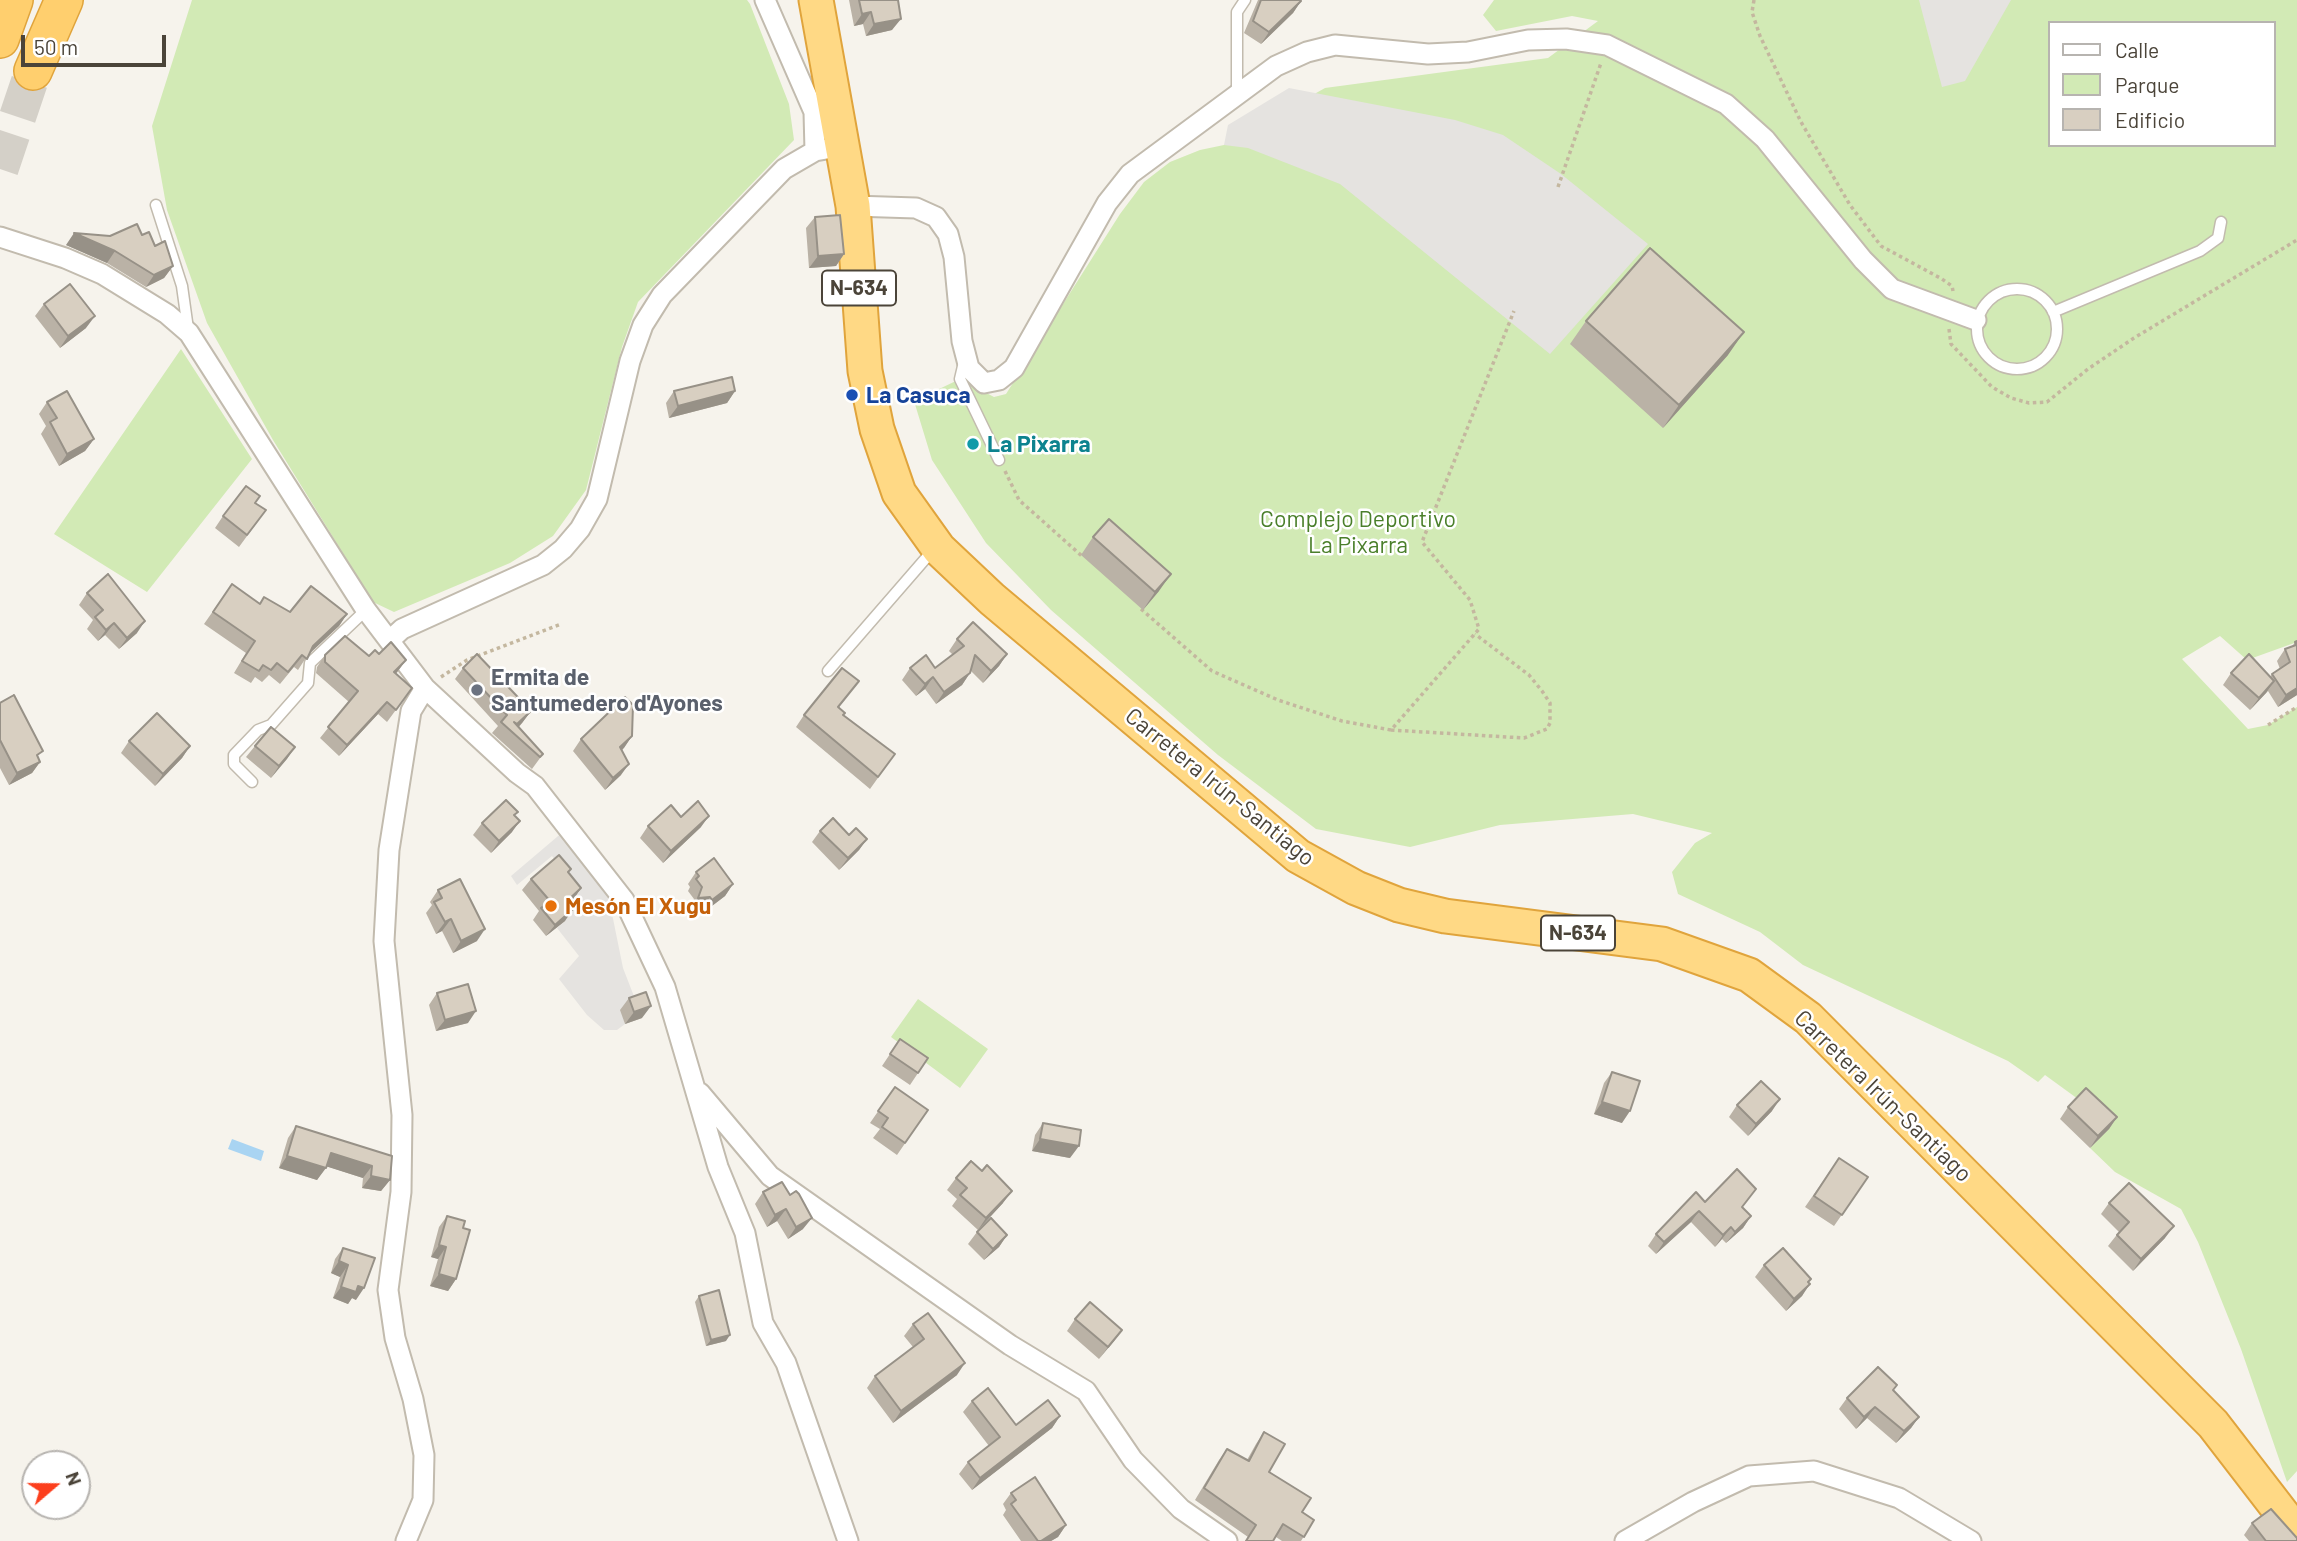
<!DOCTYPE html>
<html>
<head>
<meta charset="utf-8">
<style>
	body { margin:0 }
	#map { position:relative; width:2297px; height:1541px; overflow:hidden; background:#f6f3ec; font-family:Barlow,sans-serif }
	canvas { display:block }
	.legend { position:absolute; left:2048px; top:21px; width:228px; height:126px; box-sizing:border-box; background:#fff; border:2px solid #b7b4b0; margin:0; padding:9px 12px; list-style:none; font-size:21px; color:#4b4439 }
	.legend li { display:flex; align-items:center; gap:14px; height:35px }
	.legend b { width:35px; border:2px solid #b7b4b0 }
	.north { position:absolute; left:21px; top:1450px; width:70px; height:70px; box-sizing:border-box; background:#fff; border:2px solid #b7b4b0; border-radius:50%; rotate:70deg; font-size:19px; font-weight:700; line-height:28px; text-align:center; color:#4b4439 }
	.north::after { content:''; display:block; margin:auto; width:24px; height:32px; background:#fc3f1d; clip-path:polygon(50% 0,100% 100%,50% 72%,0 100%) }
	.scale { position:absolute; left:21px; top:35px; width:145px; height:32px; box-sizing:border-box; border:4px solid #4b4439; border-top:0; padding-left:9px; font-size:21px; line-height:24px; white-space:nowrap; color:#4b4439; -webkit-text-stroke:5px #fff; paint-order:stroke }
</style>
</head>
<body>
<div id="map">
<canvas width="2297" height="1541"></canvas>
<ul class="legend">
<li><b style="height:9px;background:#fff"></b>Calle</li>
<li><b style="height:19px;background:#d2eab5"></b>Parque</li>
<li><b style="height:19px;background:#d8cfc1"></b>Edificio</li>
</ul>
<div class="north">N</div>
<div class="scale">50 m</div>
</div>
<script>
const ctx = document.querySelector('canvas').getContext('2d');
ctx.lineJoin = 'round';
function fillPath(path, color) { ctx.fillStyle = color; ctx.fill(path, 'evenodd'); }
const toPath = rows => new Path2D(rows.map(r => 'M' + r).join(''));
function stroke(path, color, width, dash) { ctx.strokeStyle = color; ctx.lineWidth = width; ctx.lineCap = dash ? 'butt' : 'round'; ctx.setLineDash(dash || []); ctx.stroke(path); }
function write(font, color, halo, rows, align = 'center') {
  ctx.font = font + ' Barlow,sans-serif'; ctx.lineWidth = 5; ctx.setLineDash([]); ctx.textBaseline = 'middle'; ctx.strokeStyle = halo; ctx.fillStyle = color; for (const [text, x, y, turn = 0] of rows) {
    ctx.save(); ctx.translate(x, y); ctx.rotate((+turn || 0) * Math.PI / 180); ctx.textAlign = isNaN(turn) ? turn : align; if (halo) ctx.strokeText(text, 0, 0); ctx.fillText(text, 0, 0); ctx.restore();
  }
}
fillPath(toPath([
	[192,0,747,0,750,4,789,104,794,140,638,302,622,347,586,490,553,536,510,563,394,612,373,602,273,440,207,323,167,210,152,126],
	[1494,0,2297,0,2297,642,2247,660,2220,636,2182,659,2248,729,2268,725,2297,707,2297,1471,2287,1482,2241,1349,2198,1242,2181,1209,2115,1172,2090,1148,2108,1129,2078,1099,2045,1075,2038,1082,2008,1061,1803,965,1760,932,1678,894,1672,872,1695,843,1712,833,1633,814,1500,825,1410,847,1316,829,1218,755,1051,610,986,543,932,460,914,401,960,379,994,397,1006,394,1120,214,1144,182,1170,162,1200,150,1224,145,1325,88,1548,58,1598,21,1572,16,1496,31,1483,15],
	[2050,23,2274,23,2274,145,2050,145],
	[181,349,252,459,147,592,54,534],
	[918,999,988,1049,960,1088,891,1037]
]), '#d2eab5');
fillPath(toPath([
	[1919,0,2011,0,1965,81,1942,87],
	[1289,88,1455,120,1503,135,1561,174,1648,244,1550,354,1340,184,1248,148,1224,145,1228,125],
	[564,831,607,889,623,968,637,1004,621,1010,625,1024,617,1030,604,1030,587,1015,559,979,579,956,557,928,565,921,573,882,552,856,517,885,511,876]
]), '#e5e3e0');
fillPath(toPath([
	[232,1139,264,1151,261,1161,228,1149]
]), '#a9d4f2');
stroke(toPath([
	[0,169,33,71]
]), '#d4d0c8', 37, [37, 18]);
const service = toPath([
	[1237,94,1237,12,1245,0],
	[156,205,182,286,188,329],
	'1977 329a40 40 0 1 1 80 0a40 40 0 1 1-80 0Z',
	[2053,312,2200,251,2218,238,2221,222],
	[964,362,960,379,999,460],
	[828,671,933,550],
	[252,782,234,764,234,755,258,730,271,725,308,683,310,663,366,610]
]);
const minor = toPath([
	[765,0,814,112,815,151],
	[853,206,916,208,936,217,948,234,954,257,962,341,969,368,984,383,999,380,1014,368,1107,203,1130,174,1276,66,1307,52,1335,45,1428,54,1468,52,1528,40,1566,39,1607,45,1726,104,1765,139,1863,260,1892,289,1976,320],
	[0,237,65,258,102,274,167,314,189,333,366,610,425,688,517,773,535,786,624,900,665,987,718,1167,745,1233,763,1323,786,1363,848,1541],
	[390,640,402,629,543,565,563,549,580,529,597,499,630,361,643,325,662,295,784,169,815,151,844,146],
	[700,1093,770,1176,1010,1345,1086,1391,1133,1460,1181,1509,1227,1541],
	[406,1541,423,1500,424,1455,413,1399,395,1338,388,1290,401,1192,402,1115,384,941,389,850,411,711,425,688],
	[1625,1541,1693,1502,1749,1476,1814,1471,1899,1498,1971,1541]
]);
const trunk = toPath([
	[816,0,853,206,865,371,877,429,899,493,939,549,992,599,1298,856,1356,888,1399,905,1445,916,1662,944,1749,975,1808,1018,2213,1424,2297,1533]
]);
const motorway = toPath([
	[0,39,14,0],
	[33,71,64,0]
]);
stroke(service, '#c2bbae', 13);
stroke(minor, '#c2bbae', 23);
stroke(trunk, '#e0a43c', 37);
stroke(motorway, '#e0a43c', 40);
stroke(toPath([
	[1754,0,1752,12,1760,36,1801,122,1850,205,1881,246,1942,279,1952,286,1953,291],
	[1558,187,1601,63],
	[1949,329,1951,344,1992,387,2011,398,2029,403,2047,402,2088,369,2134,338,2297,240],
	[1005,471,1019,500,1083,557],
	[1141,609,1212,671,1278,700,1342,721,1391,730,1479,629,1470,600,1422,542,1514,311],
	[441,677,467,660,561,624],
	[2268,725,2297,707],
	[1391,730,1524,738,1547,729,1550,723,1550,703,1542,691,1529,675,1475,634]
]), '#c4b79f', 3.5, [3.5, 3.5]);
stroke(service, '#fff', 10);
stroke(minor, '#fff', 19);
stroke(trunk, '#ffd985', 33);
stroke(motorway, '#ffcf6e', 37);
fillPath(toPath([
	[849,0,898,0,892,30,866,36,863,24,854,26],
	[1258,0,1300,0,1301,1,1293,13,1261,44,1244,33],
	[815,217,844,254,836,266,809,268,806,228],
	[142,235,173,266,164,278,146,287,107,263,66,245,110,236],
	[44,304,86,328,60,348,35,316],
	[1586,321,1728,355,1663,428,1570,344],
	[674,391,735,391,727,403,669,418,666,403],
	[47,402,94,439,85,451,59,466,41,434,46,426,39,414],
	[266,510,239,547,215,528,223,516],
	[1093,537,1159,591,1143,610,1081,555],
	[232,584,260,604,290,612,347,614,339,626,309,653,298,670,294,667,280,684,269,675,262,682,255,677,251,683,234,673,246,653,204,624],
	[87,593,137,633,119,649,105,635,98,641,87,629,93,620,79,605],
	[957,639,1007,654,999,666,983,683,971,671,962,685,936,704,925,689,916,696,902,680,910,668,935,668,953,655,949,651],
	[2297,641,2297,695,2278,707,2268,691,2250,710,2223,685,2231,673,2270,677,2272,674,2280,669,2277,661,2285,649,2292,647,2295,642],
	[379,654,406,660,396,674,412,688,387,722,378,714,339,756,320,738,349,702,316,673,317,667,325,655,369,656],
	[463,668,531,711,519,727,543,754,532,769,492,733,498,726,455,679],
	[859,681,839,707,844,715,895,754,870,789,796,727,804,715],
	[0,703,40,762,32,773,9,785,0,768],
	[632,736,622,750,621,775,605,790,573,751,581,739],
	[129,741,190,746,182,758,155,786,121,753],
	[255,746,295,747,271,778,246,757],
	[515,816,512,832,491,853,473,835,482,823],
	[681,817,701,827,663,863,640,838,648,826],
	[820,831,849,835,867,839,859,850,839,870,812,842],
	[696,872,733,884,725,896,704,912,702,909,690,910,694,899,688,891,690,887,688,884],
	[568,873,581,888,573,900,569,903,565,921,546,936,533,920,539,911,522,890,531,879],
	[438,890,477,941,453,953,442,931,436,934,426,913,432,905,430,902],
	[437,993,468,1023,436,1031,429,1005],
	[629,998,642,1018,625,1024,620,1010],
	[900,1039,928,1058,910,1085,882,1066],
	[1612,1072,1622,1123,1594,1114,1604,1083],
	[895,1087,928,1110,897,1155,873,1138,880,1129,870,1123],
	[1737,1105,1772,1111,1748,1136,1729,1117],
	[2068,1107,2117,1117,2109,1129,2090,1148,2060,1119],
	[1043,1123,1070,1158,1032,1151,1035,1135],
	[296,1126,392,1156,390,1180,381,1191,362,1188,363,1178,326,1166,317,1180,279,1168,288,1138],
	[1839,1158,1868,1177,1834,1226,1805,1207],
	[956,1178,1003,1203,978,1230,952,1206,957,1199,947,1190],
	[782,1182,803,1229,788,1239,777,1221,767,1227,755,1204,763,1192],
	[1705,1202,1742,1207,1751,1216,1743,1228,1726,1243,1722,1239,1715,1247,1691,1222,1656,1254,1648,1246,1656,1234],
	[2109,1203,2165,1238,2133,1271,2108,1246,2119,1232,2101,1214],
	[447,1216,456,1279,448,1291,430,1286,438,1259,431,1257,439,1227],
	[977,1232,1007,1235,999,1247,984,1260,968,1244],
	[343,1248,356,1300,352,1298,348,1304,333,1298,340,1277,331,1273,335,1259],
	[1764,1265,1809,1282,1802,1296,1786,1311,1755,1277],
	[699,1296,726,1341,706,1346,695,1302],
	[1075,1319,1122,1330,1099,1359,1067,1331],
	[913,1324,957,1375,893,1423,867,1388,875,1376,913,1347,904,1336],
	[1897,1385,1893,1390,1919,1417,1911,1428,1896,1443,1867,1418,1856,1429,1839,1409,1847,1398],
	[972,1401,1016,1425,1060,1416,1052,1428,972,1490,959,1474,968,1462,989,1446,963,1412],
	[1264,1432,1269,1472,1302,1512,1314,1520,1301,1541,1282,1541,1276,1537,1273,1541,1245,1541,1248,1537,1195,1500,1219,1460,1227,1449,1247,1460,1256,1444],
	[1011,1493,1066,1525,1058,1537,1051,1541,1021,1541,1003,1515,1006,1510,1003,1504],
	[2252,1523,2297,1541,2249,1541,2244,1535]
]), '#bab2a6');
fillPath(toPath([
	[1301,1,1293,13,1261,44,1269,32],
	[871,12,863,24,854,26,862,14],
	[901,19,892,30,866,36,874,24],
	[74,233,115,251,107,263,66,245],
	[844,254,836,266,809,268,818,256],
	[173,266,164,278,146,287,154,275],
	[95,316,86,328,60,348,68,336],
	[1744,332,1728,355,1663,428,1679,405],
	[735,391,727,403,669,418,678,406],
	[94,439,85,451,59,466,67,454],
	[1171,574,1159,591,1143,610,1155,592],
	[347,614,339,626,305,658,313,646],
	[145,621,137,633,119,649,127,638],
	[114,623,105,635,98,641,106,630],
	[1007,654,999,666,983,683,991,671],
	[406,660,397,672,386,684,394,672],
	[970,673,962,685,936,704,944,692],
	[933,677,925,689,916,696,925,684],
	[2274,681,2266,693,2250,710,2259,698],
	[2297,688,2297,695,2278,707,2286,695],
	[387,702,378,714,339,756,347,745],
	[531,711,522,723,513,732,517,724],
	[632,736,624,748,612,759,620,747],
	[190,746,182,758,155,786,163,774],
	[295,747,287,759,271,778,279,766],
	[40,762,32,773,9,785,17,773],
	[629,764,621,775,605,790,613,778],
	[709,816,701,827,663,863,671,851],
	[520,821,512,832,491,853,499,841],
	[867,839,859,850,839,870,848,858],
	[733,884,725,896,704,912,712,900],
	[581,888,573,900,558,912,567,901],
	[710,897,702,909,690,910,698,898],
	[573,909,565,921,546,936,555,925],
	[451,919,442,931,436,934,445,922],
	[485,929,477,941,453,953,461,941],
	[651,1006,642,1018,625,1024,634,1012],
	[476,1011,468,1023,436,1031,445,1020],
	[1780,1099,1772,1111,1748,1136,1756,1124],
	[1602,1102,1630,1111,1622,1123,1594,1114],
	[2117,1117,2109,1129,2090,1148,2098,1136],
	[1040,1139,1079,1146,1070,1158,1032,1151],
	[331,1153,372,1166,363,1178,322,1165],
	[287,1156,326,1168,317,1180,279,1168],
	[371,1176,390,1180,381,1191,362,1188],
	[1012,1191,1003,1203,978,1230,986,1218],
	[786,1209,777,1221,767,1227,775,1215],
	[1699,1211,1691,1222,1656,1254,1664,1242],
	[1751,1216,1743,1228,1726,1243,1735,1232],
	[812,1218,803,1229,788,1239,796,1227],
	[2174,1226,2165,1238,2133,1271,2141,1259],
	[1731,1227,1722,1239,1715,1247,1723,1235],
	[1007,1235,999,1247,984,1260,993,1249],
	[439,1245,446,1247,438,1259,431,1257],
	[339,1261,348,1265,340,1277,331,1273],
	[439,1274,456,1279,448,1291,430,1286],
	[1810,1284,1802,1296,1786,1311,1794,1299],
	[358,1286,364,1288,356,1300,352,1298,348,1304,333,1298,341,1287],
	[1122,1330,1114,1341,1099,1359,1108,1347],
	[730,1335,726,1341,706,1346,711,1340],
	[965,1363,957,1375,893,1423,901,1411],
	[1875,1407,1867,1418,1856,1429,1864,1417],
	[1060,1416,1052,1428,972,1490,980,1478],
	[1919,1417,1911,1428,1896,1443,1904,1431],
	[1066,1525,1058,1537,1051,1541,1041,1541]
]), '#979187');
const building = toPath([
	[859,0,898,0,901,19,874,24,871,12,862,14,859,0],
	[1261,0,1300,0,1301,1,1269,32,1253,21,1261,0],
	[840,215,844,254,818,256,815,217,840,215],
	[137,224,142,235,149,232,155,246,165,241,173,266,154,275,115,251,74,233,110,236,137,224],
	[1650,248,1744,332,1679,405,1586,321,1650,248],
	[70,284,95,316,68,336,44,304,70,284],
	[732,377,735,391,678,406,674,391,732,377],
	[67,391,94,439,67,454,50,422,57,418,47,402,67,391],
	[246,486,260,496,255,503,266,510,247,535,223,516,246,486],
	[1109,519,1171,574,1155,592,1093,537,1109,519],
	[108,574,145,621,127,638,114,623,106,630,95,617,103,610,87,593,108,574],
	[232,584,260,604,264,597,290,612,311,586,347,614,313,646,307,659,302,655,288,672,277,663,271,670,263,665,259,671,242,661,255,641,213,612,232,584],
	[973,622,1007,654,991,671,975,655,970,673,944,692,933,677,925,684,910,668,926,655,935,668,964,646,957,639,973,622],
	[345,636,369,656,375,650,379,654,391,642,406,660,394,672,412,688,396,710,387,702,347,745,328,727,358,691,325,662,325,655,345,636],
	[2297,641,2297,688,2286,695,2272,674,2290,662,2285,649,2296,645,2295,642,2297,641],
	[477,654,531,711,517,724,514,722,543,754,540,757,501,722,507,715,463,668,477,654],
	[2249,654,2274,681,2259,698,2231,673,2249,654],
	[842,668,859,681,838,707,845,713,843,715,895,754,878,777,804,715,842,668],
	[14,695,43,751,37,755,40,762,17,773,0,740,0,703,14,695],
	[625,697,633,705,632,736,620,747,629,764,613,778,581,739,625,697],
	[157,713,190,746,163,774,129,741,157,713],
	[271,727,295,747,279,766,255,746,271,727],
	[506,800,518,812,514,815,520,821,499,841,482,823,506,800],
	[698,801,709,816,671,851,648,826,671,805,681,817,698,801],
	[833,818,849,835,856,828,867,839,848,858,820,831,833,818],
	[559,855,571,869,568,872,581,888,567,901,573,909,555,925,541,908,550,901,531,879,559,855],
	[714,858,733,884,712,900,710,897,698,898,702,887,696,879,699,876,696,872,714,858],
	[460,879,485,929,461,941,451,919,445,922,434,902,442,898,438,890,460,879],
	[468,984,476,1011,445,1020,437,993,468,984],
	[646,992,651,1006,634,1012,629,998,646,992],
	[900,1039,928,1058,918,1073,890,1054,900,1039],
	[1612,1072,1640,1081,1630,1111,1602,1102,1612,1072],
	[1761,1081,1780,1099,1756,1124,1737,1105,1761,1081],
	[895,1087,928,1110,905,1143,882,1127,888,1118,878,1111,895,1087],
	[2086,1088,2117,1117,2098,1136,2068,1107,2086,1088],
	[1043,1123,1081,1130,1079,1146,1040,1139,1043,1123],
	[296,1126,392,1156,390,1180,371,1176,372,1166,331,1153,326,1168,287,1156,296,1126],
	[1839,1158,1868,1177,1842,1215,1814,1196,1839,1158],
	[971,1161,982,1171,987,1165,1012,1191,986,1218,960,1195,967,1188,956,1178,971,1161],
	[1737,1169,1756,1189,1742,1207,1751,1216,1735,1232,1731,1227,1723,1235,1699,1211,1664,1242,1656,1234,1696,1192,1705,1202,1737,1169],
	[782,1182,790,1195,796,1191,799,1194,812,1218,796,1227,786,1209,775,1215,763,1192,782,1182],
	[2129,1183,2174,1226,2141,1259,2117,1235,2129,1222,2109,1203,2129,1183],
	[447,1216,465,1221,463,1228,470,1230,456,1279,439,1274,446,1247,439,1245,447,1216],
	[991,1218,1007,1235,993,1249,977,1232,991,1218],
	[343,1248,375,1258,364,1288,358,1286,356,1292,341,1287,348,1265,339,1261,343,1248],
	[1783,1248,1811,1279,1808,1282,1810,1284,1794,1299,1764,1265,1783,1248],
	[719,1290,730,1335,711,1340,699,1296,719,1290],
	[1090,1302,1122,1330,1108,1347,1075,1319,1090,1302],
	[928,1313,965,1363,901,1411,875,1376,924,1339,913,1324,928,1313],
	[1878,1367,1897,1385,1893,1390,1919,1417,1904,1431,1875,1407,1864,1417,1847,1398,1878,1367],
	[988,1388,1016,1425,1048,1400,1060,1416,980,1478,968,1462,1000,1437,972,1401,988,1388],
	[1264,1432,1285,1444,1269,1472,1311,1498,1302,1512,1314,1520,1304,1537,1283,1524,1273,1541,1246,1541,1256,1525,1204,1488,1227,1449,1249,1461,1264,1432],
	[1035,1477,1066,1525,1041,1541,1038,1541,1011,1504,1016,1500,1011,1493,1035,1477],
	[2271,1509,2297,1538,2297,1541,2266,1541,2252,1523,2271,1509]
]);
fillPath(building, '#d8cfc1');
stroke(building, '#979187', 2);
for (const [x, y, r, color] of [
	[852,395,7,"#1a4fb4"],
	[973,444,7,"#0f9aa8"],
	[477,690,7,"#6b7280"],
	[551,906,7,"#e8710a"]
]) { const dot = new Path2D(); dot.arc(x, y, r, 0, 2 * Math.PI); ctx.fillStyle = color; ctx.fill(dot); stroke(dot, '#fff', 2.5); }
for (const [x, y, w] of [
	[859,288,74],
	[1578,933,74]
]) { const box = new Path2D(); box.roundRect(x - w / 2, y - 17.5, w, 35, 5); ctx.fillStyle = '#fff'; ctx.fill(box); stroke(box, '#4b4439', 2); }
write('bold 21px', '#4b4439', null, [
	["N-634",859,288],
	["N-634",1578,933]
]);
write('bold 23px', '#164399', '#fff', [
	["La Casuca",866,395]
], 'left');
write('bold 23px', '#0d838f', '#fff', [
	["La Pixarra",987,444]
], 'left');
write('23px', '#4a7f2a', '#fff', [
	["Complejo Deportivo",1358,519],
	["La Pixarra",1358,545]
]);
write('bold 23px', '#5b616d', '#fff', [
	["Ermita de",491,677],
	["Santumedero d'Ayones",491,703]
], 'left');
write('23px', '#4b4439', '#fff', [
	["Carretera Irún-Santiago",1220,787,39],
	["Carretera Irún-Santiago",1883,1096,44]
]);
write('bold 23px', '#c56008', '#fff', [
	["Mesón El Xugu",565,906]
], 'left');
</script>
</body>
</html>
